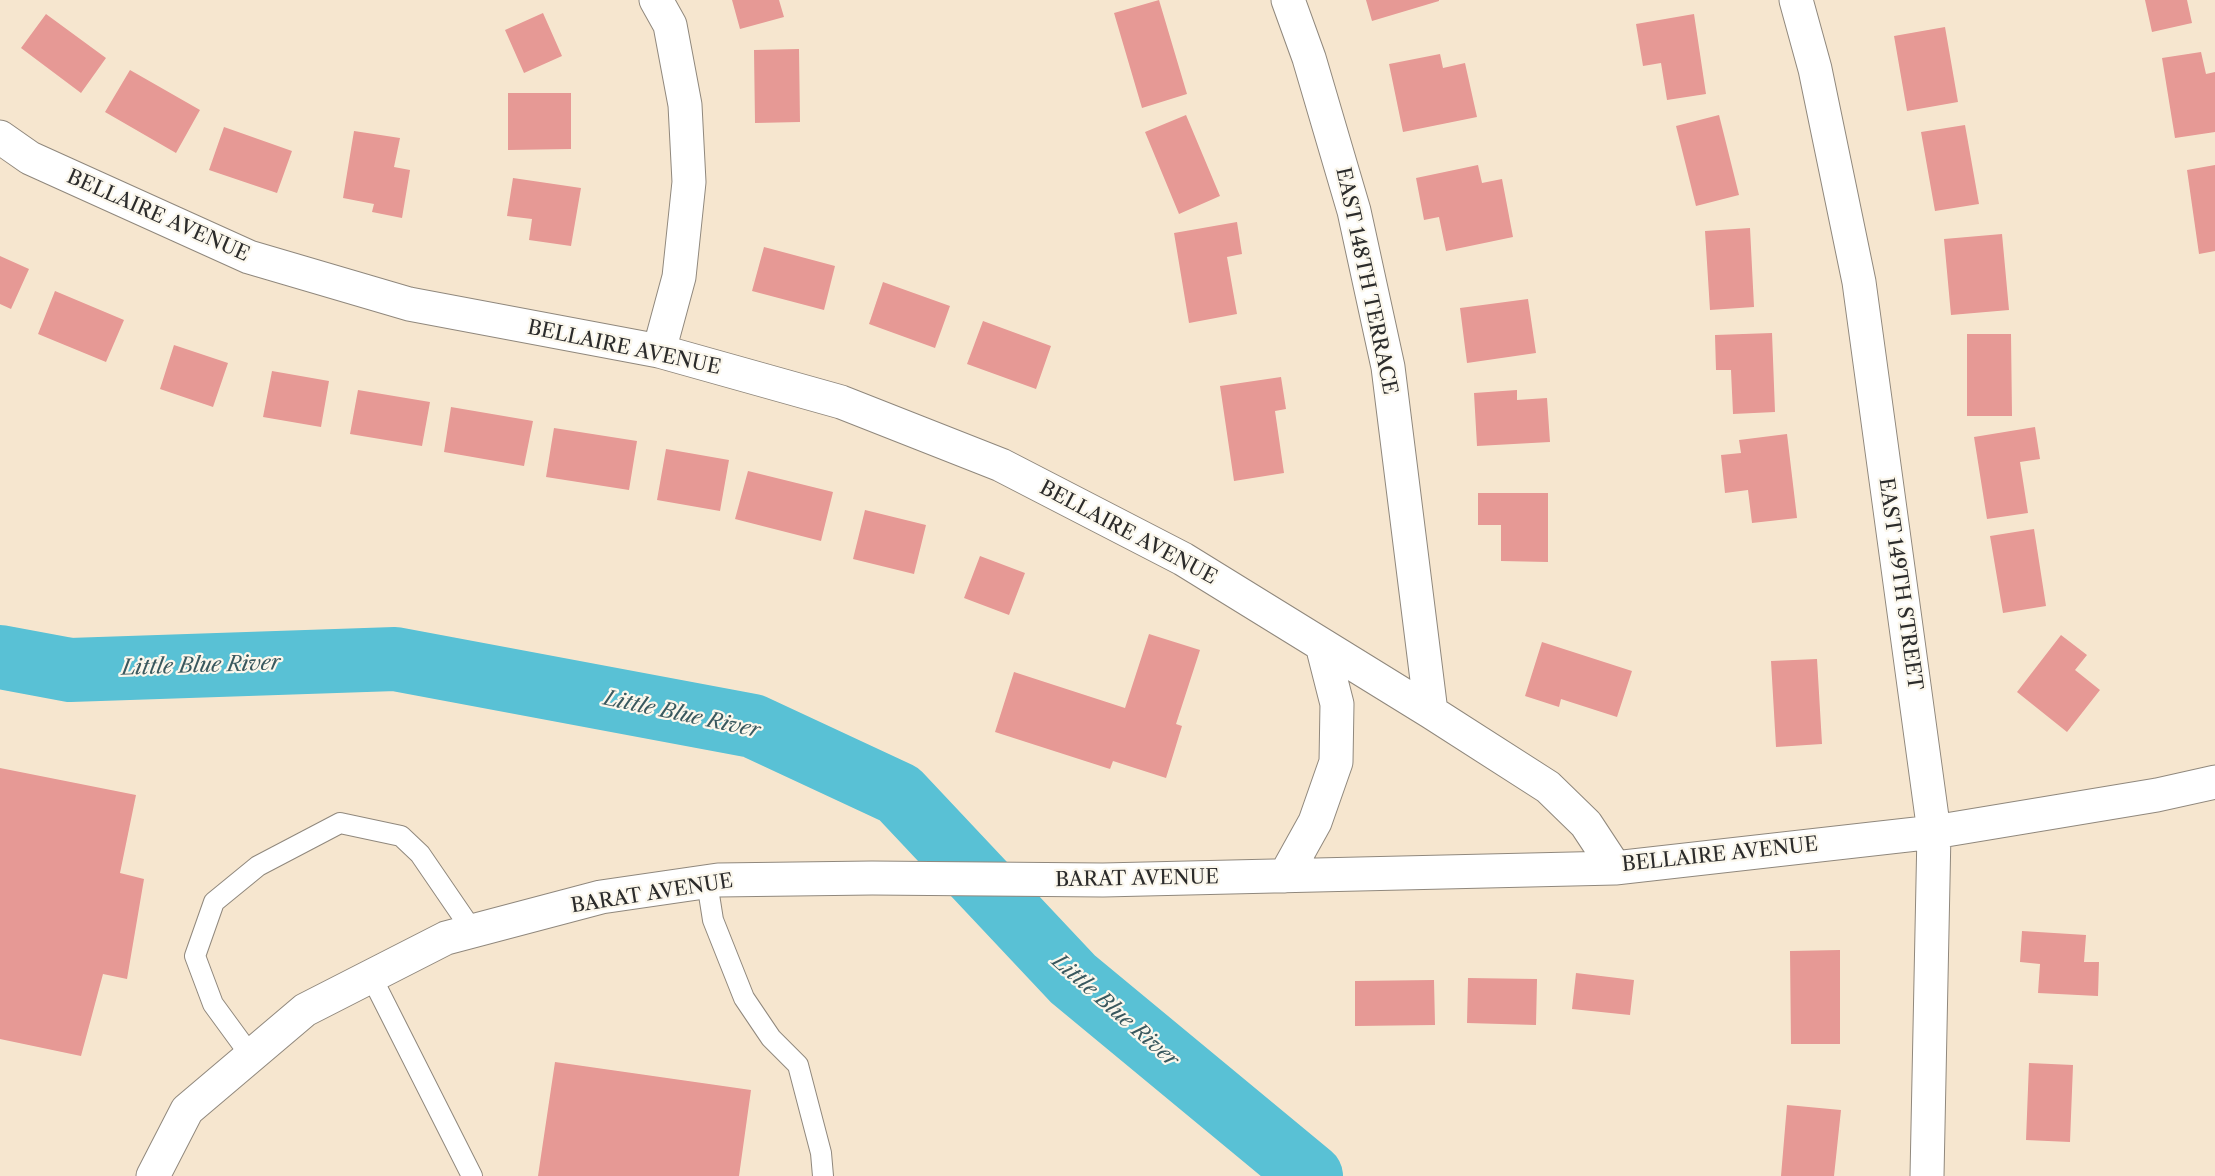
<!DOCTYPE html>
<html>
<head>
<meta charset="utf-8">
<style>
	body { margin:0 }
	canvas { display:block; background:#f6e6cf }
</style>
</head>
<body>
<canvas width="2215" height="1176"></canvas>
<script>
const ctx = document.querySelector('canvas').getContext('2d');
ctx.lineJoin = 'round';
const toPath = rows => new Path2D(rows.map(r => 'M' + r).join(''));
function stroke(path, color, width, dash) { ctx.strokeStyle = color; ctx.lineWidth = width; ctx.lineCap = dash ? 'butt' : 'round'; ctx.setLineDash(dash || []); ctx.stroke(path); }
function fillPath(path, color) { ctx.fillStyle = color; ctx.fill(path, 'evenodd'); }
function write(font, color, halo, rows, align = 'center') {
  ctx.font = font + ' "Libre Caslon Text",serif'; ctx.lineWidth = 4.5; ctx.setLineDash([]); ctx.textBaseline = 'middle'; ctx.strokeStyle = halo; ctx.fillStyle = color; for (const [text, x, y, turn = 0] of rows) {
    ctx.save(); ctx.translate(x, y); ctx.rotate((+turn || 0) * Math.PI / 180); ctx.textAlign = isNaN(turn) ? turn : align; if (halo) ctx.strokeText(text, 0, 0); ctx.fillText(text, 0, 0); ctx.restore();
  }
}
stroke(toPath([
	[0,657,70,670,395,659,753,726,899,794,1073,979,1311,1176]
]), '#59c1d5', 64);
fillPath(toPath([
	[732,0,779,0,784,17,740,29],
	[1159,0,1187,94,1142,108,1114,13],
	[1366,0,1439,0,1439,1,1372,21],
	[2145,0,2187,0,2192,23,2152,32],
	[543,13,562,56,524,73,505,30],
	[46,14,106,58,81,93,21,48],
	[1694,14,1706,94,1667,100,1661,63,1643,66,1636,24],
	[1945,27,1958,102,1907,111,1894,36],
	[799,49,800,122,755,123,754,50],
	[2201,52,2206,74,2215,72,2215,132,2175,138,2162,58],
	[1440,54,1443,68,1465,63,1477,117,1403,132,1389,64],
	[130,70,200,110,176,153,105,112],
	[508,93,571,93,571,149,508,150],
	[1186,115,1220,196,1179,214,1145,132],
	[1719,115,1739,195,1696,206,1676,126],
	[1965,125,1979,204,1935,211,1921,132],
	[224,127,292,151,277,193,209,170],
	[354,131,400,138,394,167,410,170,402,218,372,212,374,204,343,198],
	[1478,165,1482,183,1502,179,1513,237,1446,251,1439,217,1424,220,1416,178],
	[2215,165,2215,251,2199,254,2187,170],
	[513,178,581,188,571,246,529,240,532,219,507,216],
	[1237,222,1242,254,1227,257,1237,314,1189,323,1174,233],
	[1750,228,1754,307,1710,310,1705,231],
	[2002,234,2009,310,1951,315,1944,239],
	[764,247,835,266,824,310,752,291],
	[0,256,29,269,11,309,0,304],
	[883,282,950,306,935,348,869,324],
	[55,291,124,320,106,362,38,334],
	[1528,299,1536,353,1467,363,1460,308],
	[983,321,1051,346,1036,389,967,364],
	[1772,333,1775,412,1733,414,1731,370,1716,370,1715,335],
	[1967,334,2011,334,2012,416,1967,416],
	[174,345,228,363,213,407,160,389],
	[272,371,329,381,321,427,263,417],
	[1281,377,1286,409,1275,411,1284,473,1234,481,1220,386],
	[358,390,430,402,422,446,350,434],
	[1517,390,1517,400,1547,398,1550,442,1477,446,1474,393],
	[451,407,533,421,524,466,444,452],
	[2035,427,2040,459,2020,462,2028,513,1987,519,1974,437],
	[554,428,637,441,629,490,546,477],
	[1787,434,1797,518,1752,523,1748,490,1725,493,1721,455,1741,453,1739,440],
	[666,449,729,460,720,511,657,500],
	[748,471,833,492,821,541,735,519],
	[1478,493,1548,493,1548,562,1501,561,1501,525,1478,525],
	[865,510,926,525,914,574,853,559],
	[2034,529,2046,606,2003,613,1990,536],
	[980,556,1025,573,1009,615,964,598],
	[1149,634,1200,650,1176,724,1182,726,1166,778,1113,761,1110,769,995,732,1014,672,1125,708],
	[2061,635,2087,655,2075,670,2100,690,2067,732,2017,692],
	[1542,642,1632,671,1617,717,1561,699,1559,707,1525,696],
	[1817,659,1822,744,1776,747,1771,661],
	[0,768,136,795,120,873,144,879,127,979,103,974,81,1056,0,1039],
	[2022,931,2086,935,2084,962,2099,962,2098,996,2038,993,2040,964,2020,962],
	[1840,950,1840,1044,1791,1044,1790,951],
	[1576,973,1634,980,1630,1015,1572,1009],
	[1468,978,1537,979,1536,1025,1467,1023],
	[1434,980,1435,1025,1355,1026,1355,981],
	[555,1062,751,1090,739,1176,538,1176],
	[2029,1063,2073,1065,2070,1142,2026,1140],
	[1787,1105,1841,1110,1834,1176,1781,1176]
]), '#e69995');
const service = toPath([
	[707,882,713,920,744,998,771,1038,798,1065,821,1153,823,1176],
	[371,976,472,1176],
	[251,1056,213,1004,195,956,214,902,258,866,340,823,401,836,420,854,472,930]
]);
const minor = toPath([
	[656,0,670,25,685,105,689,182,679,277,659,351],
	[1288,0,1309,58,1354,211,1388,367,1431,712],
	[1796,0,1815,69,1859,282,1934,832,1927,1176],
	[0,137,30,158,249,257,409,304,659,351,841,402,1001,465,1183,559,1431,712,1548,787,1586,824,1615,868],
	[1285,876,1315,822,1336,762,1337,704,1322,645],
	[153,1176,187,1110,305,1010,446,938,601,897,718,880,872,878,1103,880,1615,868,1934,832,2157,795,2215,782]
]);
stroke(service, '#90887d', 22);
stroke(minor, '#90887d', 35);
stroke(service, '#fff', 20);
stroke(minor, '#fff', 33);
write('20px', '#2b2b2b', '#fbf7ec', [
	["BELLAIRE AVENUE",158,216,24],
	["EAST 148TH TERRACE",1366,281,78],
	["BELLAIRE AVENUE",624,348,12],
	["BELLAIRE AVENUE",1128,533,28],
	["EAST 149TH STREET",1900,584,82],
	["BELLAIRE AVENUE",1720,855,-6],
	["BARAT AVENUE",1137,879,-1],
	["BARAT AVENUE",652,894,-9]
]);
write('italic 21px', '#39585e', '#fbf7ec', [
	["Little Blue River",201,666,-2],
	["Little Blue River",682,715,12],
	["Little Blue River",1115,1011,41]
]);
</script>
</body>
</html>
